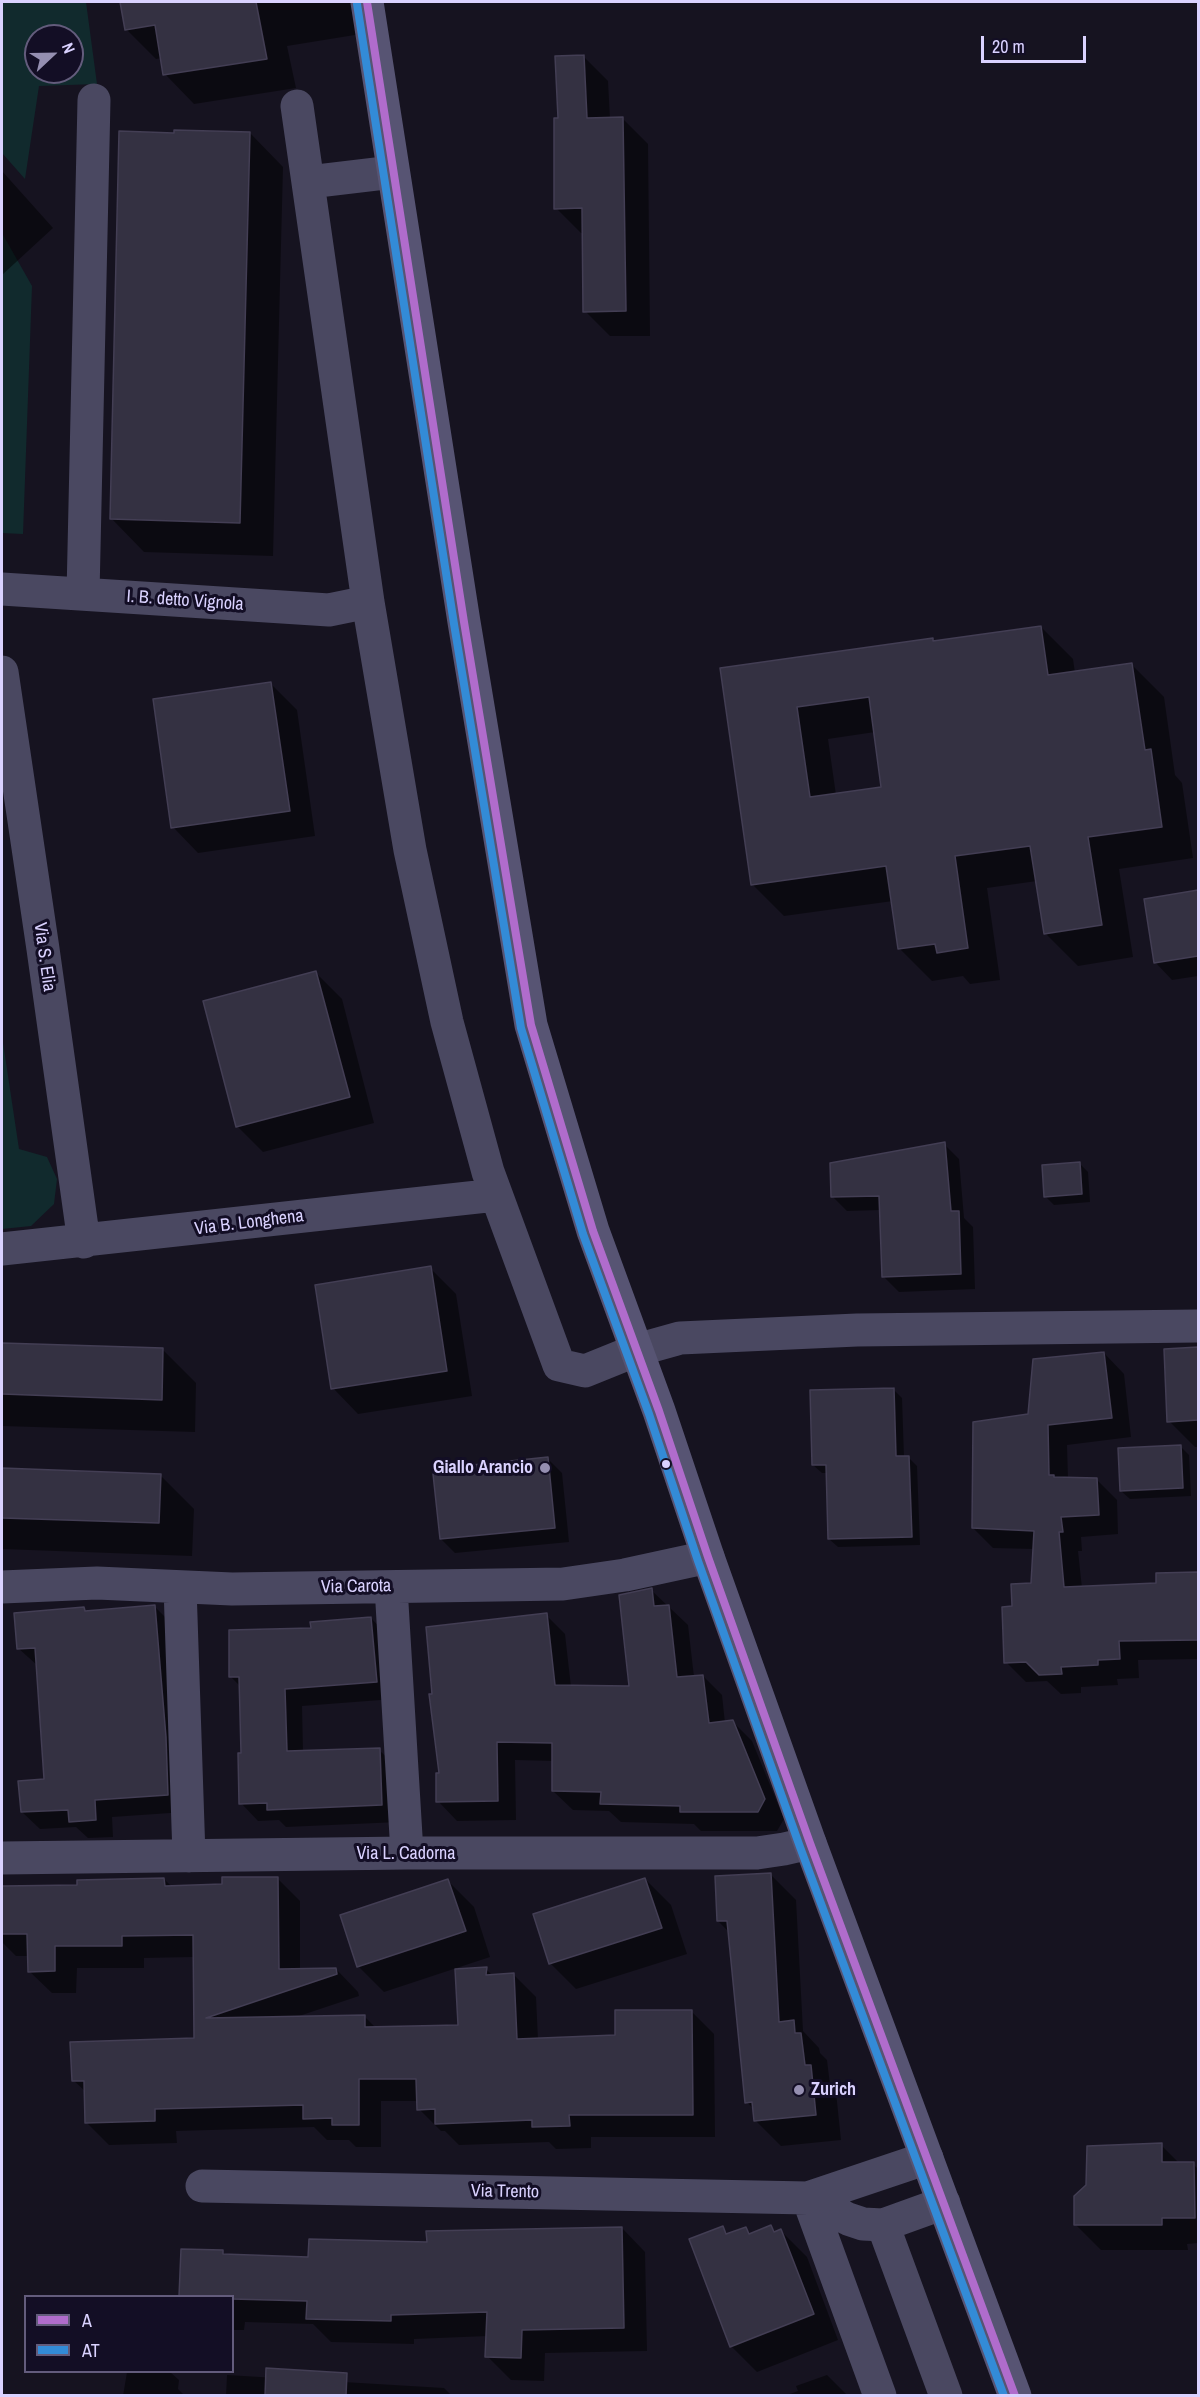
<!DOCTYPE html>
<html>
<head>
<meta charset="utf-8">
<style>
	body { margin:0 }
	#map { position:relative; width:1200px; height:2397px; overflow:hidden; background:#161320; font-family:"Archivo Narrow",sans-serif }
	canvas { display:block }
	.frame { position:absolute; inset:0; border:3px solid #dad2ff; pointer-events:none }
	.legend { position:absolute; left:24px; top:2295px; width:210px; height:78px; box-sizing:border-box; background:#130e25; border:2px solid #635c7c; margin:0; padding:8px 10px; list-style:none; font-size:18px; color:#dad2ff }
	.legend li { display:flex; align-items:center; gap:12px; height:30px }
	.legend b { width:30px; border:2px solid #635c7c }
	.north { position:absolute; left:24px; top:24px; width:60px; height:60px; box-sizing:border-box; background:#130e25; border:2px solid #635c7c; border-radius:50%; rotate:68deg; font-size:16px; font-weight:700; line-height:24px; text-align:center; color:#dad2ff }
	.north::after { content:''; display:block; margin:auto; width:21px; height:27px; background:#958fb1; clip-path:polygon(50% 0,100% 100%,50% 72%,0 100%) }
	.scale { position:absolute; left:981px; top:36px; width:105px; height:27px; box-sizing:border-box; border:3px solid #dad2ff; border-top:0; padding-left:8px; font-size:18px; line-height:21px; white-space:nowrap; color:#dad2ff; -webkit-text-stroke:4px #130e25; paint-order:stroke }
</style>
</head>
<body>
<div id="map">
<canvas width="1200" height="2397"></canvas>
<div class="frame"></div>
<ul class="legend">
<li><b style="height:8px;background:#b06ccc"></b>A</li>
<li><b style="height:8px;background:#338bd7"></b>AT</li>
</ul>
<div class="north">N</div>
<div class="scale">20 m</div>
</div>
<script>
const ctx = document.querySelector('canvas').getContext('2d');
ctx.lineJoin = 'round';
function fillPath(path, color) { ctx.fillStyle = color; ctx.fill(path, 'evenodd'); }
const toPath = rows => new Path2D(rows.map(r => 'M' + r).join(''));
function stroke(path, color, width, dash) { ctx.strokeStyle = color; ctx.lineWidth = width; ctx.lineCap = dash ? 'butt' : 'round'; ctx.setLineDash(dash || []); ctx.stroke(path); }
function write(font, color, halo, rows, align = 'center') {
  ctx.font = font + ' "Archivo Narrow",sans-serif'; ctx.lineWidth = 6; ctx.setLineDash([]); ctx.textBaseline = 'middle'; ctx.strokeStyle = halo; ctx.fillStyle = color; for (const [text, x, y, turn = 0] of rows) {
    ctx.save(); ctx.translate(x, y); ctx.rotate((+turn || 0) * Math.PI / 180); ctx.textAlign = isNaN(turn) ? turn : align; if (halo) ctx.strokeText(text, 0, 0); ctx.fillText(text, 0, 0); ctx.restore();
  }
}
fillPath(toPath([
	[2,2,86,2,97,84,39,86,25,179,2,153],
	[36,36,72,36,72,72,36,72],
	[2,233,32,286,23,534,2,533],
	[2,1036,19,1149,47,1157,57,1179,54,1204,31,1226,2,1229]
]), '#112a2d');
fillPath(toPath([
	[122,2,355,2,361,34,287,46,296,88,194,104,165,74,162,58,156,59,126,29],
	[583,56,608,81,610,119,623,119,648,144,650,336,610,336,585,311,584,233,581,233,556,208,559,120],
	[121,132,250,133,283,167,273,556,144,552,111,518],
	[2,171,53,228,2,275],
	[1041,627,1073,659,1075,673,1132,665,1164,697,1175,775,1182,783,1193,858,1119,869,1133,957,1078,966,1046,934,1037,881,987,888,1000,980,970,984,963,976,932,981,900,949,893,901,784,916,752,884,722,669,932,639,935,642],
	[875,732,883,789,836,795,828,739],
	[271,684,297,710,315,836,198,853,173,827],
	[1198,892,1198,976,1172,980,1155,962,1146,900],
	[316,973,342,999,374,1123,263,1152,237,1126],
	[944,1144,959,1159,964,1218,973,1227,975,1289,899,1292,884,1277,881,1210,847,1211,832,1196],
	[1080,1164,1088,1172,1090,1202,1054,1205,1045,1196],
	[430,1268,456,1294,472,1396,358,1414,333,1388],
	[2,1344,162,1349,196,1383,195,1432,2,1426],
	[1198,1349,1198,1447,1195,1447,1169,1421,1166,1350],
	[1104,1353,1124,1374,1131,1437,1067,1445,1068,1479,1097,1480,1117,1500,1118,1534,1081,1537,1082,1551,1078,1551,1082,1588,1158,1585,1158,1574,1198,1574,1198,1659,1138,1660,1139,1678,1117,1679,1118,1685,1081,1687,1081,1693,1061,1694,1047,1681,1026,1682,1006,1662,1014,1607,1032,1584,1034,1549,993,1548,973,1528,1029,1416],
	[893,1389,902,1398,904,1457,908,1457,917,1466,920,1545,838,1547,829,1539,827,1473,822,1473,813,1465],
	[1180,1446,1189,1455,1191,1496,1130,1499,1121,1491],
	[548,1459,562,1473,569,1542,455,1553,441,1539,475,1471],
	[2,1470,160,1475,194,1509,192,1556,2,1549],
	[651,1590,688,1625,694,1677,703,1676,722,1695,725,1723,733,1722,752,1741,784,1819,777,1831,701,1831,694,1824,621,1822,609,1811,573,1810,553,1791,554,1761,515,1760,516,1820,457,1821,438,1801,441,1774,546,1615,565,1634,571,1687,631,1688],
	[155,1607,172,1624,185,1812,112,1817,113,1837,88,1838,76,1827,40,1829,22,1812,46,1781,38,1666,18,1648,84,1609,87,1613],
	[371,1618,388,1636,394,1699,302,1706,303,1752,379,1750,397,1767,399,1822,286,1827,279,1820,258,1821,241,1803,243,1754,241,1687,231,1677],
	[770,1874,796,1900,803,2031,819,2048,820,2053,827,2060,830,2085,836,2092,841,2140,781,2146,755,2120,754,2110,747,2102,729,1932,718,1921],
	[277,1878,300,1901,300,1970,336,1969,358,1992,359,1996,296,2017,365,2017,376,2028,459,2027,486,1969,493,1976,514,1975,536,1997,538,2040,617,2037,692,2012,714,2034,715,2137,591,2137,591,2148,556,2149,549,2142,459,2145,445,2131,441,2131,419,2109,418,2101,381,2101,381,2147,356,2147,349,2140,327,2140,314,2127,176,2131,177,2143,109,2145,86,2122,86,2092,73,2080,195,2040,194,1957,144,1958,144,1968,77,1968,76,1993,52,1993,29,1971,29,1956,16,1956,2,1942,2,1887,78,1887,164,1879,172,1887,224,1886],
	[645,1879,671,1905,687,1954,576,1989,550,1963],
	[448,1881,474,1907,490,1957,384,1992,359,1967,342,1916],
	[1161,2145,1180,2164,1193,2164,1198,2169,1198,2243,1187,2244,1188,2250,1101,2250,1075,2224,1088,2186],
	[771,2227,777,2233,781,2231,807,2257,838,2340,757,2372,731,2346,722,2228,729,2235,746,2229,751,2234],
	[622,2228,645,2252,647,2351,545,2353,544,2381,511,2380,487,2356,488,2336,414,2339,414,2344,331,2342,313,2324,245,2322,244,2330,232,2330,232,2296,180,2296,182,2250,222,2251,227,2256,309,2259,428,2244],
	[127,2372,170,2372,179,2380,178,2389,185,2396,123,2396],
	[227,2375,444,2388,452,2396,226,2396],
	[827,2375,848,2396,784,2396,798,2391,796,2386]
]), '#0007');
const building = toPath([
	[120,2,256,2,267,59,163,75,155,25,125,30,120,2],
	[584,55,587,118,623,117,626,311,583,312,582,208,554,209,554,118,558,118,555,56,584,55],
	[174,130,250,132,240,523,110,519,119,131,174,133,174,130],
	[1041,626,1048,675,1132,663,1145,750,1151,749,1162,827,1088,837,1102,925,1044,934,1030,846,955,856,968,948,937,953,935,944,898,949,886,866,751,885,720,668,933,638,933,641,1041,626],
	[869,697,881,787,810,797,797,707,869,697],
	[271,682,290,811,171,828,153,699,271,682],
	[1198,890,1198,956,1154,963,1144,899,1198,890],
	[316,971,350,1097,236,1127,203,1001,316,971],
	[945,1142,951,1211,959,1211,961,1274,882,1277,879,1196,831,1197,830,1163,945,1142],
	[1080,1162,1082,1194,1044,1197,1042,1165,1080,1162],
	[431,1266,447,1371,331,1389,315,1285,431,1266],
	[2,1343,163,1348,162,1400,2,1394,2,1343],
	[1198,1347,1198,1420,1167,1422,1164,1349,1198,1347],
	[1104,1352,1112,1418,1048,1425,1049,1475,1054,1475,1054,1477,1097,1478,1099,1515,1061,1517,1063,1532,1059,1532,1064,1587,1156,1583,1156,1573,1198,1572,1198,1640,1119,1641,1120,1659,1098,1660,1098,1665,1061,1667,1062,1674,1039,1675,1026,1662,1004,1663,1002,1607,1012,1606,1011,1584,1031,1583,1034,1531,972,1528,973,1422,1028,1414,1033,1359,1104,1352],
	[894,1388,896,1456,909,1456,912,1537,828,1539,826,1465,812,1465,810,1390,894,1388],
	[1181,1445,1183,1488,1120,1491,1118,1448,1181,1445],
	[548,1457,555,1528,440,1539,433,1474,473,1470,472,1465,548,1457],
	[2,1468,161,1474,159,1523,2,1518,2,1468],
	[652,1588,654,1606,669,1605,677,1677,703,1675,709,1723,733,1720,765,1799,758,1812,680,1812,680,1806,600,1804,601,1792,552,1791,552,1743,497,1742,498,1801,436,1802,436,1773,439,1773,429,1694,432,1694,426,1627,547,1613,555,1685,629,1686,619,1595,652,1588],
	[155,1605,166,1737,168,1795,95,1800,96,1820,69,1822,68,1810,21,1812,18,1781,44,1779,35,1648,17,1649,14,1613,84,1607,85,1611,155,1605],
	[371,1617,377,1682,285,1689,287,1751,380,1748,382,1805,267,1810,267,1803,239,1804,238,1753,241,1753,239,1677,229,1677,229,1630,311,1628,310,1622,371,1617],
	[771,1873,779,2022,794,2020,795,2033,801,2033,805,2065,811,2065,816,2115,754,2121,752,2102,745,2103,727,1921,717,1921,715,1876,771,1873],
	[222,1877,278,1877,279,1969,336,1968,337,1974,206,2018,365,2015,365,2027,458,2025,455,1969,487,1967,486,1975,514,1973,517,2039,615,2035,615,2010,692,2010,693,2115,569,2115,570,2126,532,2127,532,2120,435,2124,435,2109,417,2110,416,2079,359,2079,359,2125,332,2125,332,2118,303,2119,303,2105,155,2109,155,2121,85,2123,84,2081,72,2081,70,2042,194,2038,193,1935,122,1936,122,1946,55,1946,55,1971,28,1972,27,1934,2,1934,2,1886,77,1885,77,1880,164,1878,165,1886,222,1884,222,1877],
	[645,1878,662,1928,549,1964,533,1914,645,1878],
	[448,1879,466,1931,357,1967,340,1915,448,1879],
	[1162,2143,1162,2162,1194,2162,1195,2218,1162,2218,1162,2225,1074,2225,1074,2196,1086,2185,1087,2146,1162,2143],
	[771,2225,774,2232,781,2229,814,2314,730,2347,689,2239,723,2226,726,2234,746,2227,749,2234,771,2225],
	[622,2227,624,2328,522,2330,521,2358,485,2357,487,2312,391,2315,391,2321,306,2319,307,2301,232,2299,232,2296,179,2296,181,2249,223,2250,223,2254,308,2257,309,2239,427,2242,426,2231,622,2227],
	[266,2368,347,2373,346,2396,265,2396,266,2368]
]);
fillPath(building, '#343142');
stroke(building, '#433e54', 1.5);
stroke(toPath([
	[297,106,368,602,410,850,447,1022,488,1172,559,1365,585,1371,637,1350,680,1338,857,1330,1198,1326],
	[309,182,393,172],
	[2,589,329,610,368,602],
	[83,594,94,100],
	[2,672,43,949,84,1242],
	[2,1249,496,1195],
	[2,1587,97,1583,232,1589,563,1584,625,1575,708,1557],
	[180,1587,189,1856],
	[391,1587,407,1853],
	[2,1858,407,1853,757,1853,784,1849,810,1843],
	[202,2186,808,2198,927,2158],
	[808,2198,880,2396],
	[808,2198,848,2219,863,2224,883,2225,944,2203],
	[883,2225,946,2396]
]), '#4a4861', 33);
stroke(toPath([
	[367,2,464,622,531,1025,593,1231,659,1411,708,1557,810,1843,1015,2396]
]), '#575473', 33);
stroke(toPath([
	[367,2,464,622,531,1025,593,1231,659,1411,708,1557,810,1843,1015,2396]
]), '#b06ccc', 8);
stroke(toPath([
	[357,4,454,624,521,1028,583,1234,649,1414,698,1561,800,1847,1004,2396]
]), '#338bd7', 8);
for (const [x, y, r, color] of [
	[666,1464,5,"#dad2ff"],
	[545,1468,6,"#958fb1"],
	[799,2090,6,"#958fb1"]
]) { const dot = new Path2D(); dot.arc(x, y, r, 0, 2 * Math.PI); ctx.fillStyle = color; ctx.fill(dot); stroke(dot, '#130e25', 2); }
write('18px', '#dad2ff', '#130e25', [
	["I. B. detto Vignola",185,601,4],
	["Via S. Elia",44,957,82],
	["Via B. Longhena",249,1223,-7],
	["Via Carota",356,1587,-1],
	["Via L. Cadorna",406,1854],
	["Via Trento",505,2192,1]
]);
write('bold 18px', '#dad2ff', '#130e25', [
	["Giallo Arancio",533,1468],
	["Zurich",811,2090,"left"]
], 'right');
</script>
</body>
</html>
